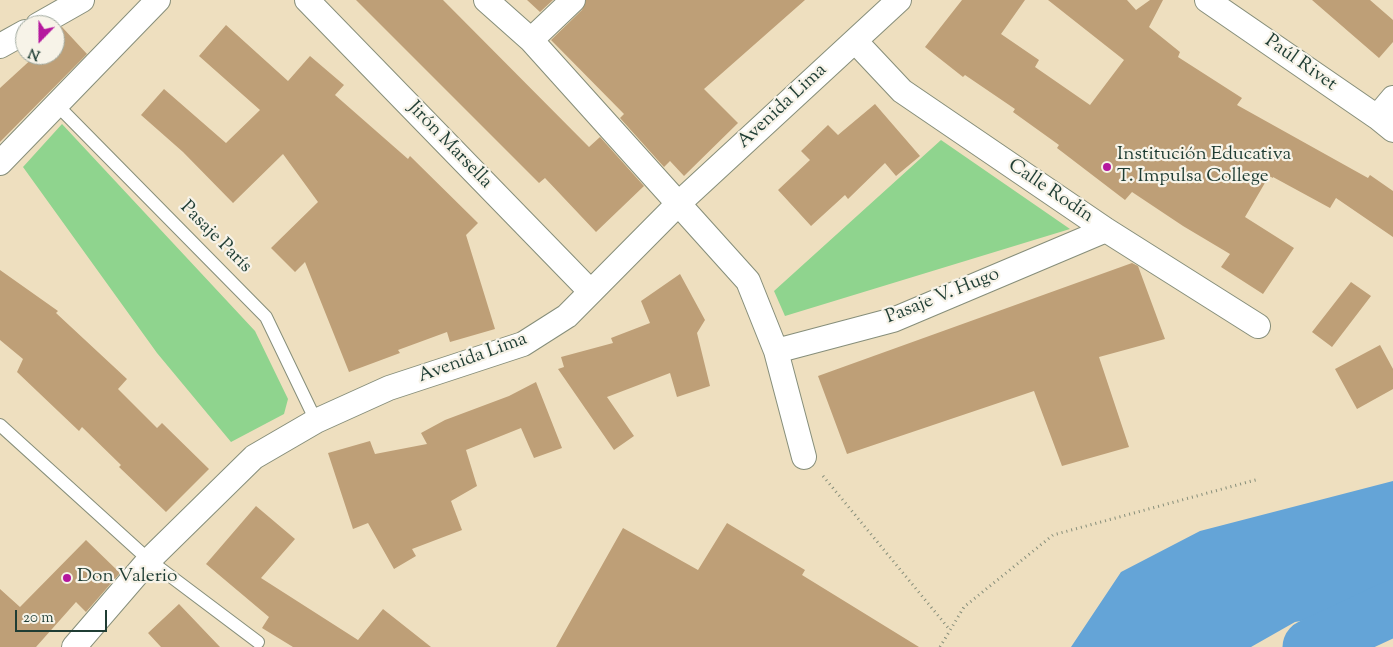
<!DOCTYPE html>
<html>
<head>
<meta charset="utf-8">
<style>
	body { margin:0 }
	#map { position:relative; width:1393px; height:647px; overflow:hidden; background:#eedfbf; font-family:"Sorts Mill Goudy",serif }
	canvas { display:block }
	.north { position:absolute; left:15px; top:15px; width:50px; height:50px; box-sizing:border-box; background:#f7f3e8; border:1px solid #a1aaa0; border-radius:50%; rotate:202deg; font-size:14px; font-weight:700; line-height:20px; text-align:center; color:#1f3d34 }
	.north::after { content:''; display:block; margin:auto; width:18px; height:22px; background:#b5179e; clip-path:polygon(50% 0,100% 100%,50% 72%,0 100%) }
	.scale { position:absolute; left:15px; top:610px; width:92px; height:22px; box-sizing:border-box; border:2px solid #1f3d34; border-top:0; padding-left:6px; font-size:15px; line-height:18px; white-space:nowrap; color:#1f3d34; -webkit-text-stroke:4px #f7f3e8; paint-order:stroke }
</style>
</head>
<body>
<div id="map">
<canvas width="1393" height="647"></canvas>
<div class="north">N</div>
<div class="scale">20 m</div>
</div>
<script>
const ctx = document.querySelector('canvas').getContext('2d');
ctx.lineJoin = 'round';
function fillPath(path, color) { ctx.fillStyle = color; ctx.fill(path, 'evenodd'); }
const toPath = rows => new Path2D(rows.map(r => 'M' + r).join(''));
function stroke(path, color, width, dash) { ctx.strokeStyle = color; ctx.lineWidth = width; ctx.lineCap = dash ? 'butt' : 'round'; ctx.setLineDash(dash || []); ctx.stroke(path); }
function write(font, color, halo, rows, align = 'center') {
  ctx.font = font + ' "Sorts Mill Goudy",serif'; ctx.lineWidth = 4.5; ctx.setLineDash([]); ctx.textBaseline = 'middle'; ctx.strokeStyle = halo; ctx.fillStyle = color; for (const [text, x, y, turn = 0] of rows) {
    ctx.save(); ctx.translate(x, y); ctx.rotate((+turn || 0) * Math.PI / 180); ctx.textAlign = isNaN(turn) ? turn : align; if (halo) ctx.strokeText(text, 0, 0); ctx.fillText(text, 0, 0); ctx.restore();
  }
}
fillPath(toPath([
	[62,124,255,331,288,399,284,414,231,442,157,353,23,167],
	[941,140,1070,229,785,316,774,291]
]), '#8fd48e');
fillPath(toPath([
	[1393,481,1393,606,1295,622,1251,647,1071,647,1121,572,1200,531]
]), '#64a4d7');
stroke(toPath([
	[1310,647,1393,608]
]), '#64a4d7', 55);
fillPath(toPath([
	[356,0,443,0,589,147,600,137,644,186,596,232,545,178,539,183],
	[527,0,553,0,540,12],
	[586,0,805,0,704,89,738,123,684,176,670,161,664,167,620,118,624,114,551,40,582,10],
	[962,0,1025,0,1001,34,1039,60,1035,67,1090,105,1124,60,1048,0,1127,0,1136,10,1150,0,1163,0,1149,27,1180,52,1178,57,1242,98,1237,105,1368,178,1370,175,1393,191,1393,237,1336,198,1330,208,1273,177,1273,178,1269,176,1245,217,1294,248,1263,294,1221,267,1230,254,1183,226,1132,192,1125,200,1057,148,1059,145,1013,112,1015,109,965,75,963,77,925,47],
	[1312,0,1370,0,1393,20,1393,42,1379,58],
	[226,25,288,81,310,56,344,85,335,95,408,159,410,156,478,223,466,235,495,329,450,342,447,332,398,350,400,353,349,372,305,262,295,272,271,248,318,202,283,154,233,203,183,152,141,115,164,89,226,143,260,110,199,56],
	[62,27,87,54,0,142,0,88,36,55,55,55,55,31],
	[875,104,920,156,896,176,885,163,848,199,845,195,811,226,778,190,810,160,801,151,828,125,838,135],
	[1132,263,1138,266,1165,339,1099,357,1129,447,1062,466,1034,391,847,454,818,376],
	[0,270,58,311,56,313,127,379,118,389,157,428,162,423,209,469,166,512,119,467,121,465,82,427,79,431,17,372,23,359,0,340],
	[680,274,705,320,697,333,710,386,677,397,670,373,607,397,634,436,614,450,558,369,564,367,561,357,613,343,611,338,650,323,641,301],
	[1351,282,1371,296,1332,347,1312,332],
	[1380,345,1393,369,1393,389,1357,409,1335,369],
	[536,382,562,448,534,458,521,428,466,450,477,486,451,501,462,530,412,549,416,556,394,569,368,523,353,529,328,453,370,441,375,454,427,444,421,433,445,420,509,396],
	[256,506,295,539,261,578,358,640,383,609,431,647,293,647,262,628,269,617,206,564],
	[727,523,805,570,802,575,919,647,556,647,623,528,698,570],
	[86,540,120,573,86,612,76,602,36,647,0,647,0,589,20,607],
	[179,604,220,647,161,647,148,633]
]), '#be9f77');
const service = toPath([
	[56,104,266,317,316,421],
	[0,425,149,560,258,642]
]);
const minor = toPath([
	[307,0,591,292],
	[486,0,531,40,748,281,776,351,804,457],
	[1207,0,1377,117,1393,130],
	[38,25,82,0],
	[531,40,573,0],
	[855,41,902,91,1106,230,1258,326],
	[0,46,25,32],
	[1377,117,1393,98],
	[0,163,158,0],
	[776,351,893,320,1106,230],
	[74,647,149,560,254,457,316,421,389,388,523,344,567,316,678,204,899,0]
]);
stroke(service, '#868e7a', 14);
stroke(minor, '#868e7a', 26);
stroke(toPath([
	[823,476,950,630],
	[940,647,964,607,1053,535,1259,479]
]), '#868e7a', 3, [1, 4]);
stroke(service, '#fff', 12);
stroke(minor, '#fff', 24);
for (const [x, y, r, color] of [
	[1107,167,5,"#b5179e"],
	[67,578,5,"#b5179e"]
]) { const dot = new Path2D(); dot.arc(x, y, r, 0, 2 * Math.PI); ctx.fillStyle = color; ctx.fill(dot); stroke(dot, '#f7f3e8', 2); }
write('19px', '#1f3d34', '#f7f3e8', [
	["Paúl Rivet",1300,64,35],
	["Avenida Lima",783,107,-43],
	["Jirón Marsella",449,146,46],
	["Calle Rodín",1050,192,34],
	["Pasaje París",215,238,45],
	["Pasaje V. Hugo",943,297,-22],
	["Avenida Lima",473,359,-20]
]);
write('19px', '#1f3d34', '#f7f3e8', [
	["Institución Educativa",1117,156],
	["T. Impulsa College",1117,178],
	["Don Valerio",77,578]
], 'left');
</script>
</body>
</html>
